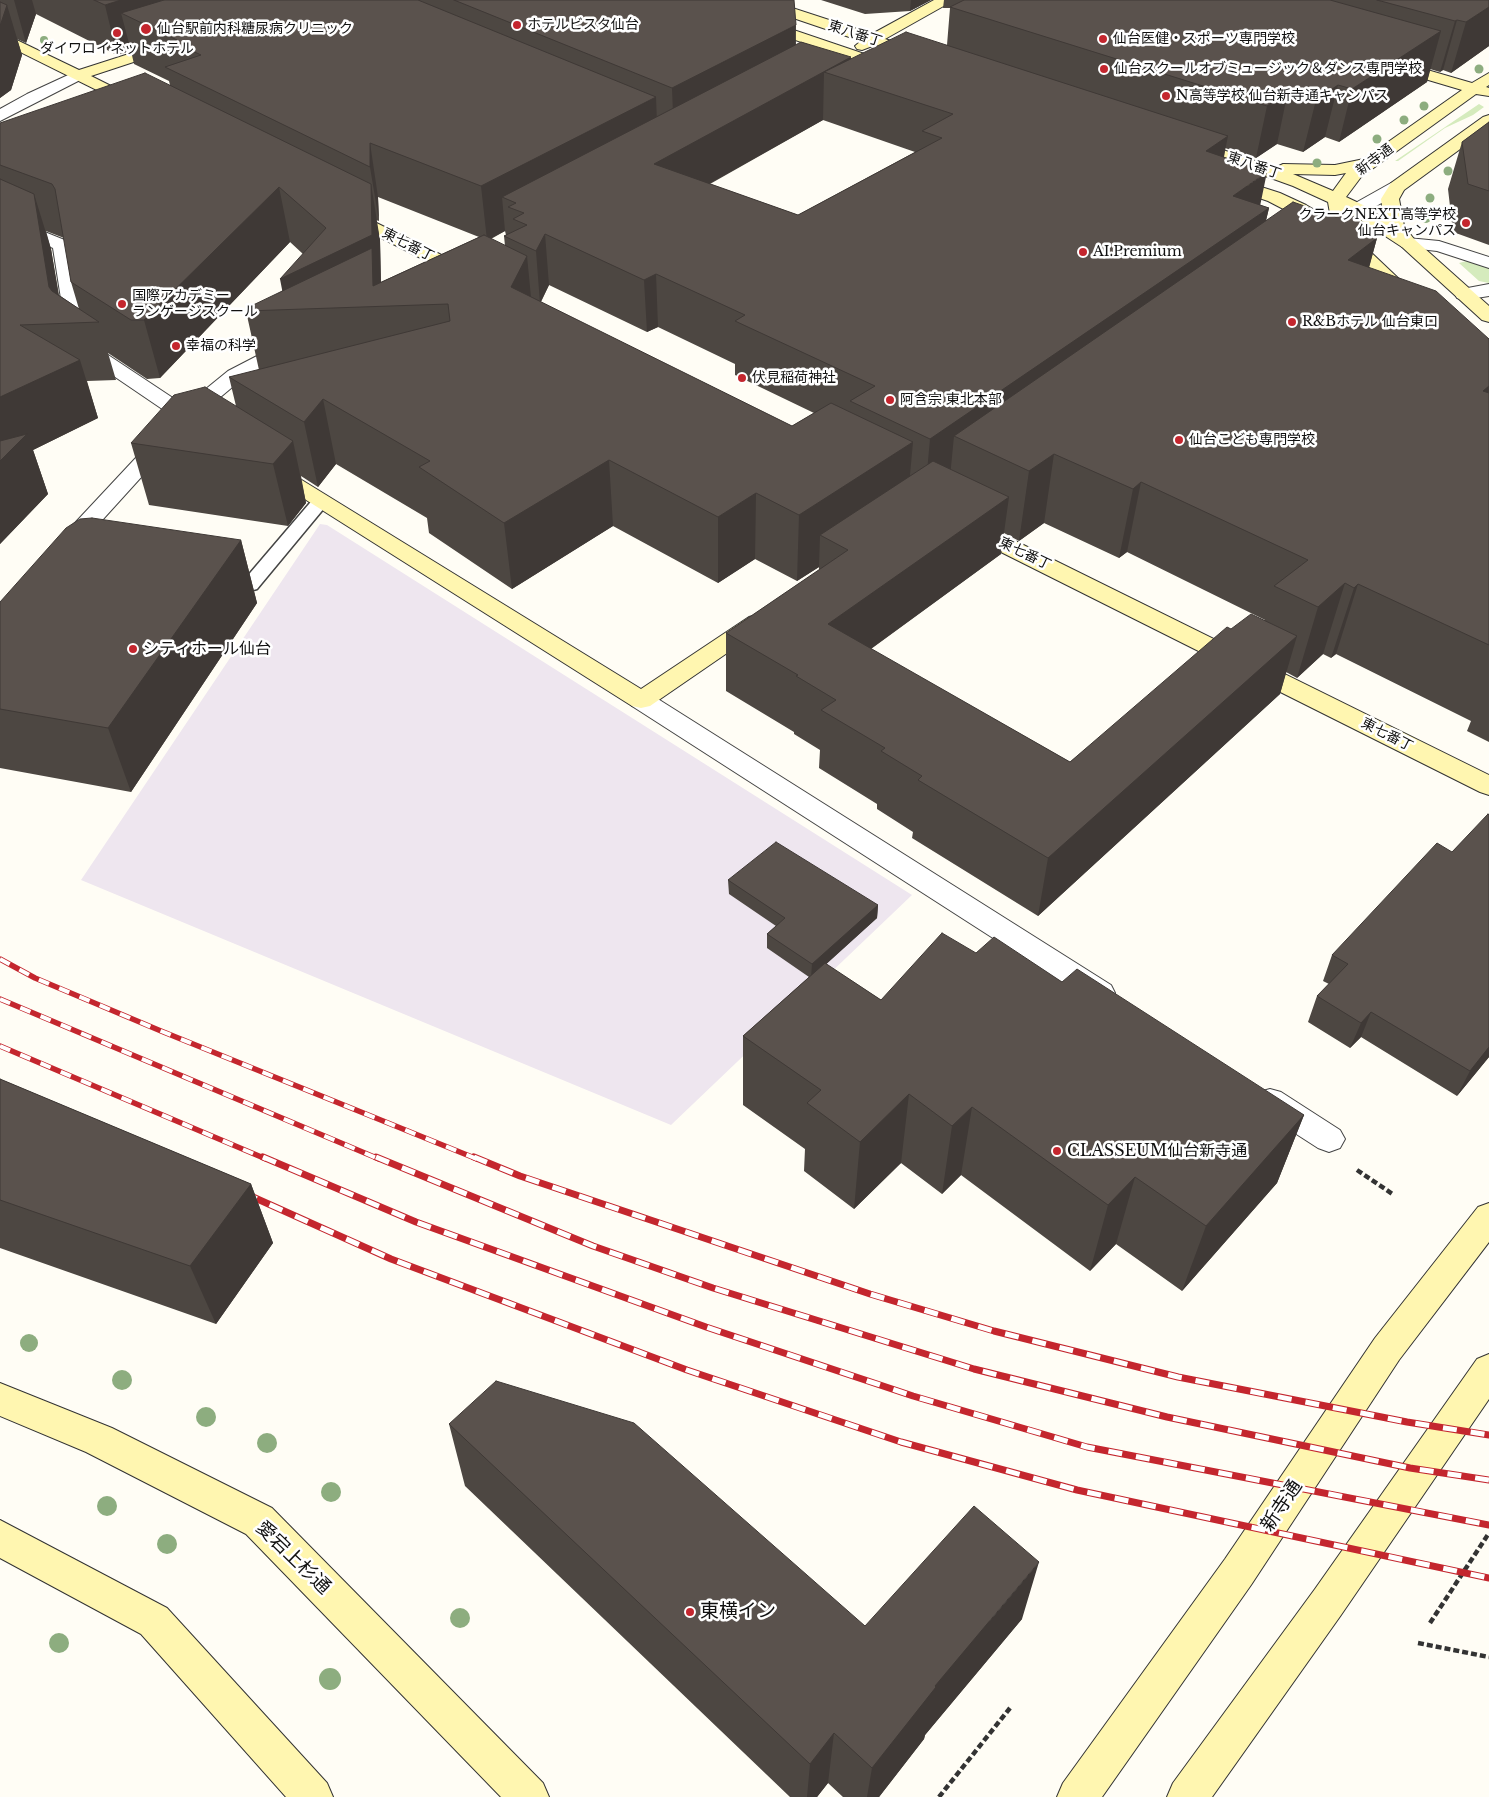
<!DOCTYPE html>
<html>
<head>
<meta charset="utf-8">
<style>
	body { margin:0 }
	canvas { display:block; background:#fffdf5 }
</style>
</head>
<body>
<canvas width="1489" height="1797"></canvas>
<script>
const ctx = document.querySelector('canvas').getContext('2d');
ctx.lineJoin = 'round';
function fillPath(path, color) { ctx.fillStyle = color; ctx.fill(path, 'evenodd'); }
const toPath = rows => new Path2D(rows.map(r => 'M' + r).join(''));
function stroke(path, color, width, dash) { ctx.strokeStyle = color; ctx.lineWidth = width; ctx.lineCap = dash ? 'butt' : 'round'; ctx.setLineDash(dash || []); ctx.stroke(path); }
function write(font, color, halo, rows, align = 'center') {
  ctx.font = font + ' "Libre Baskerville","Noto Sans JP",serif'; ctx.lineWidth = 5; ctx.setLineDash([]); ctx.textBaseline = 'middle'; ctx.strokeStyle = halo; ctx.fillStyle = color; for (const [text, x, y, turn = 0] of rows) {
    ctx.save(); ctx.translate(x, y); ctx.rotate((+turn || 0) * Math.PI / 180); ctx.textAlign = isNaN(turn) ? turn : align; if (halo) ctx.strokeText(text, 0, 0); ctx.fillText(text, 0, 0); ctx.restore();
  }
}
fillPath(toPath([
	[320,524,327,525,912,895,671,1125,81,880]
]), '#eee6ef');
fillPath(toPath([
	[1479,104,1484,107,1473,115,1445,128,1398,161,1395,161],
	[1467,261,1489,268,1489,283,1479,281,1459,263]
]), '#d5ebbd');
const lane = toPath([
	[321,496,327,497,330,501,257,589,250,591,215,585,213,581,215,577,222,575,245,579,315,497,321,496]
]);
const street = toPath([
	[79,70,84,72,87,75,84,78,0,121,0,109,27,94,79,70],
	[1397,182,1403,183,1405,187,1403,191,1321,237,1315,238,1309,237,1306,233,1309,229,1391,183,1397,182],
	[0,214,67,241,70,245,87,341,185,406,228,371,284,342,291,340,298,342,301,346,298,350,242,379,193,420,76,549,68,551,60,549,57,544,60,539,174,417,71,347,68,343,53,248,0,225,0,214],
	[1408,238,1439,241,1489,257,1489,268,1437,251,1402,247,1399,243,1402,239,1408,238],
	[1489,284,1489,296,1464,300,1457,298,1455,294,1457,290,1489,284],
	[641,692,650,694,1111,985,1115,993,1111,1001,1101,1004,1091,1001,632,706,629,700,632,694,641,692],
	[1270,1089,1281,1092,1340,1130,1345,1139,1340,1148,1329,1152,1318,1148,1259,1110,1255,1101,1259,1092,1270,1089]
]);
const secondary = toPath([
	[684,0,705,0,897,65,900,68,897,71,887,71,686,3,684,0],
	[747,0,768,0,872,34,934,0,951,0,949,3,885,39,924,52,927,55,924,58,919,60,875,45,862,50,857,49,855,46,861,41,749,3,747,0],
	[0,32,79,70,163,43,173,43,175,46,173,49,91,76,143,102,145,105,143,108,137,110,0,42,0,32],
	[1393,60,1472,83,1489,73,1489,85,1486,87,1489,88,1489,96,1476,94,1361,177,1346,197,1363,205,1384,219,1381,199,1391,183,1483,117,1489,115,1489,128,1404,190,1399,199,1404,226,1414,239,1489,306,1489,322,1482,320,1402,247,1347,211,1349,219,1361,243,1418,297,1416,301,1409,303,1402,301,1347,250,1331,219,1328,202,1293,186,1182,146,1180,143,1182,140,1194,140,1275,168,1283,164,1335,165,1364,159,1462,90,1388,68,1385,65,1388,62,1393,60],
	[1346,173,1333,191,1293,174,1335,175,1346,173],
	[1227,176,1280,193,1306,205,1328,218,1331,222,1328,226,1322,227,1316,226,1268,201,1221,185,1219,181,1221,177,1227,176],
	[346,208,472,270,475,274,472,278,466,279,460,278,340,217,337,213,340,209,346,208],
	[272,464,279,466,641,689,749,617,757,615,765,617,769,622,765,627,650,706,641,708,632,706,265,474,261,470,265,466,272,464],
	[969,520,977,522,1489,775,1489,795,1480,792,961,532,958,527,961,522,969,520],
	[1489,1203,1489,1242,1399,1360,1251,1585,1102,1797,1057,1797,1063,1783,1225,1559,1375,1338,1478,1207,1489,1203],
	[1489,1354,1489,1399,1341,1615,1212,1797,1167,1797,1173,1783,1315,1589,1477,1359,1489,1354],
	[0,1383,112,1428,272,1508,543,1783,549,1797,501,1797,246,1534,86,1452,0,1416,0,1383],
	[0,1520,167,1608,327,1783,333,1797,286,1797,141,1634,0,1558,0,1520]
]);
stroke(lane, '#444', 3);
stroke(street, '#444', 2);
stroke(secondary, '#333', 2);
stroke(toPath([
	[1357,1170,1394,1195],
	[1430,1623,1489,1533],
	[1418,1643,1489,1657],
	[939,1797,1010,1708]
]), '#333', 4.5, [6, 3]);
fillPath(lane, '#fff');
fillPath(street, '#fff');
fillPath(secondary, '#fff6b0');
const railFar1 = toPath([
	[0,959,35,978,161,1031,477,1159],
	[0,999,379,1159],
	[0,1046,266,1159]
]);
const rail = toPath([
	[263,1157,416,1222,706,1327,913,1396,1087,1447,1489,1525],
	[376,1157,593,1246,713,1288,974,1369,1167,1417,1410,1468,1489,1480],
	[474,1157,520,1176,870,1294,994,1331,1178,1377,1407,1422,1489,1435],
	[244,1193,391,1259,687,1370,901,1442,1077,1490,1489,1578]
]);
stroke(railFar1, '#c4262e', 5.5);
stroke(rail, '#c4262e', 7);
stroke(railFar1, '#fff', 4, [11]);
stroke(rail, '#fff', 5, [14]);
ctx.fillStyle = '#8dad7f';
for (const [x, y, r] of [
	[44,40,4],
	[1479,69,4.5],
	[1424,106,4.5],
	[1404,120,4.5],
	[1377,139,4.5],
	[1317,163,4.5],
	[1448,171,4.5],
	[1430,198,4.5],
	[1426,218,5],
	[29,1343,9],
	[122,1380,10],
	[206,1417,10],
	[267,1443,10],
	[331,1492,10],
	[107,1506,10],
	[167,1544,10],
	[460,1618,10],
	[59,1643,10],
	[330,1679,11]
]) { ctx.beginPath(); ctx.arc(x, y, r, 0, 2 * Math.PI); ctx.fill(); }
fillPath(toPath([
	[0,0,794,0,796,45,851,59,947,45,950,8,943,8,944,0,1489,0,1489,46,1451,73,1443,70,1440,72,1430,69,1427,82,1339,142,1325,137,1303,152,1277,144,1256,158,1225,148,1224,157,1260,205,1269,208,1266,220,1377,238,1369,268,1489,339,1489,742,1467,731,1471,721,1336,654,1331,658,1323,654,1297,678,1286,672,1280,694,1038,916,912,838,913,832,877,809,877,804,819,768,820,750,794,734,794,732,726,691,726,633,819,570,819,567,797,581,755,559,718,583,613,526,512,589,429,533,427,518,336,464,318,487,301,476,306,503,288,526,149,505,131,443,236,406,229,377,259,370,246,311,282,291,303,254,290,242,160,378,147,379,108,353,116,380,87,381,98,418,33,450,48,494,0,544,0,123,170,85,169,81,134,64,131,51,117,55,36,14,26,43,17,39,22,55,11,90,0,98],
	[823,120,915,152,798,215,710,184],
	[378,197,479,237,381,282,380,240,376,220,379,221],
	[46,231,64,238,71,282,79,309,59,295,51,249],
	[505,231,506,235,504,236,505,246,491,239],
	[549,285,647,332,658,327,735,364,735,375,814,413,792,426,541,302],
	[1044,523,1119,558,1127,552,1265,620,1231,629,1070,762,871,649,1001,554,1004,533,1019,541],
	[821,0,931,0,910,11,865,14],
	[1489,122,1489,245,1453,232,1448,189,1462,142],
	[241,540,257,603,131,792,0,768,0,602],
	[1489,815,1489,1057,1457,1096,1361,1037,1350,1048,1308,1022,1317,996,1329,984,1323,981,1332,955,1452,852],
	[728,880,878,905,877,918,826,964,881,1000,976,953,1062,982,1304,1115,1277,1183,1182,1291,1116,1244,1090,1271,961,1175,942,1194,901,1163,854,1209,804,1171,805,1149,743,1105,743,1036,809,977,767,948,767,934,776,926,729,894],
	[0,1079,251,1184,273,1243,216,1324,0,1248],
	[449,1424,865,1626,1022,1619,925,1735,924,1739,879,1797,843,1797,828,1783,817,1797,790,1797,465,1486]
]), '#4d4742');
fillPath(toPath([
	[14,0,32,0,36,14,26,43],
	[121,0,286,0,121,13,131,51,117,55,105,5],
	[911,0,931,0,910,11],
	[7,5,22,55,11,90,0,98,0,26],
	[1489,7,1489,46,1451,73,1466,22],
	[1457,20,1443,70,1440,72,1455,21],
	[796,25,795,75,674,140,672,88],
	[1441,31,1427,82,1339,142,1352,89],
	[851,57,850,80,824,72,823,120,655,214,654,164],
	[1338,85,1325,137,1303,152,1316,100],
	[1288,91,1277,144,1256,158,1267,106],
	[656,97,658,149,524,213,516,203,502,197,505,231,487,240,481,186],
	[1228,136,1218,186,1206,151],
	[370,143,378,197,379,221,370,167],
	[1267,172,1258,216,1269,208,1257,259,954,436,950,477,925,494,930,439,1233,196],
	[371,184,380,240,381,291,286,310,280,279],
	[279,187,290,242,160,378,144,320],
	[34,194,51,249,63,323,49,287],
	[545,234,549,285,540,303,536,251],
	[1377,238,1359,303,1348,260],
	[527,256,533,318,511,287],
	[656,274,658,327,647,332,644,280],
	[80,360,98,418,33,450,48,494,0,544,0,397],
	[1489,386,1489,431,1483,391],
	[323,399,336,464,318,487,304,422],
	[293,441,306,503,288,526,273,464],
	[913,442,907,507,820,535,819,567,797,581,799,515],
	[1054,454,1044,523,1019,541,1029,471],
	[609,460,613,526,512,589,504,523],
	[1141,482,1127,552,1119,558,1133,489],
	[756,493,755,559,718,583,718,517],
	[1009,497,1001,554,825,682,828,624],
	[241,540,257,603,131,792,108,728],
	[1345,583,1323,654,1297,678,1318,607],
	[1358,584,1336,654,1331,658,1354,588],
	[1297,636,1280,694,1038,916,1048,858],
	[878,905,877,918,811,978,812,964],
	[1371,1012,1361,1037,1350,1048,1361,1023],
	[1489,1047,1489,1057,1457,1096,1470,1071],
	[909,1094,901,1163,854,1209,860,1142],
	[972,1107,961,1175,942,1194,952,1126],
	[1304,1115,1277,1183,1182,1291,1206,1226],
	[1135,1177,1116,1244,1090,1271,1108,1205],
	[251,1184,273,1243,216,1324,190,1266],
	[1039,1562,1022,1619,925,1735,924,1739,879,1797,867,1797,872,1768,935,1686],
	[834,1733,828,1783,817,1797,807,1797,810,1764]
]), '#3f3936');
const building = toPath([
	[94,0,121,0,105,5,94,0],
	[164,0,418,0,656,97,481,186,370,143,370,167,165,67,201,55,173,42,177,40,121,13,164,0],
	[454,0,794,0,796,25,672,88,454,0],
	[964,0,1330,0,1441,31,1352,89,1338,85,1316,100,1288,91,1267,106,950,7,964,0],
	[1377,0,1489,0,1489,7,1466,22,1457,20,1455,21,1377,0],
	[0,2,7,5,0,26,0,2],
	[906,32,1228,136,1206,151,1267,172,1233,196,1269,208,930,439,850,401,875,386,735,321,745,315,656,274,644,280,545,234,536,251,504,236,527,225,513,219,524,213,508,207,516,203,502,197,801,42,851,57,654,164,798,215,942,138,922,131,953,114,824,72,906,32],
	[145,73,371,184,372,235,280,279,326,228,279,187,144,320,131,320,71,282,55,189,52,184,0,165,0,123,145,73],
	[1489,122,1489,191,1468,184,1462,142,1489,122],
	[0,179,34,194,49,287,52,291,99,322,20,325,80,360,0,397,0,179],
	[1293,202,1336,217,1352,215,1377,238,1348,260,1436,291,1489,339,1489,386,1483,391,1489,393,1489,645,1358,584,1354,588,1345,583,1318,607,1274,586,1308,560,1141,482,1133,489,1054,454,1029,471,954,436,1293,202],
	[484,235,527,256,511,287,792,426,831,403,913,442,799,515,756,493,718,517,609,460,504,523,419,467,430,461,323,399,304,422,229,377,450,321,448,304,246,311,249,307,372,248,373,286,484,235],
	[205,387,293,441,273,464,131,443,174,395,205,387],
	[27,434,0,461,0,441,27,434],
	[933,461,1009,497,828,624,1070,762,1227,627,1231,629,1251,614,1297,636,1048,858,918,780,922,776,881,751,885,748,821,710,836,700,796,676,798,675,726,633,848,550,820,535,933,461],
	[92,518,241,540,108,728,0,709,0,602,66,528,80,519,92,518],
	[1488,814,1489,815,1489,1047,1470,1071,1371,1012,1361,1023,1317,996,1348,964,1332,955,1437,843,1452,852,1488,814],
	[776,842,878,905,812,964,767,934,785,918,728,880,776,842],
	[942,933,976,953,994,937,1062,982,1077,969,1304,1115,1206,1226,1135,1177,1108,1205,972,1107,952,1126,909,1094,860,1142,807,1103,821,1090,743,1036,825,963,881,1000,942,933],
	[0,1079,251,1184,190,1266,0,1200,0,1079],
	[496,1381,634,1423,865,1626,974,1506,1039,1562,935,1686,936,1687,872,1768,834,1733,810,1764,449,1424,496,1381]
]);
fillPath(building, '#5a524d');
stroke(building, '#3f3936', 1);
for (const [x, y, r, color] of [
	[517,25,5,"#c4262e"],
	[146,29,6,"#c4262e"],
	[117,33,5,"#c4262e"],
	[1103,39,5,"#c4262e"],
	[1104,69,5,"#c4262e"],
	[1166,96,5,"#c4262e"],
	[1466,223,5,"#c4262e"],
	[1083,252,5,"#c4262e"],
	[122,304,5,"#c4262e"],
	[1292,322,5,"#c4262e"],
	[176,346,5,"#c4262e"],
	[742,378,5,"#c4262e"],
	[890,400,5,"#c4262e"],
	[1179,440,5,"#c4262e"],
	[133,649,5,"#c4262e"],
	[1057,1151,5,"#c4262e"],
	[690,1612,5,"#c4262e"]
]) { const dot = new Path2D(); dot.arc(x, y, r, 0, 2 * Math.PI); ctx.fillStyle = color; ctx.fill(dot); stroke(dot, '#fff', 2); }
write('14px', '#111', '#fff', [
	["ホテルビスタ仙台",527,25],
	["仙台駅前内科糖尿病クリニック",157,29],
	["仙台医健・スポーツ専門学校",1113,39],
	["ダイワロイネットホテル",117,49,"center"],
	["仙台スクールオブミュージック＆ダンス専門学校",1114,69],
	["N高等学校 仙台新寺通キャンパス",1176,96],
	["クラークNEXT高等学校",1456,215,"right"],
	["仙台キャンパス",1456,231,"right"],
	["AI.Premium",1093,252],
	["国際アカデミー",132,296],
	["ランゲージスクール",132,312],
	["R&Bホテル 仙台東口",1302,322],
	["幸福の科学",186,346],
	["伏見稲荷神社",752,378],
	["阿含宗 東北本部",900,400],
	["仙台こども専門学校",1189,440]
], 'left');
write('14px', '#111', '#fff', [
	["東八番丁",855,34,18],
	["新寺通",1375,160,-37],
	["東八番丁",1254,166,19],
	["東七番丁",408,245,27],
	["東七番丁",1025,554,26],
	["東七番丁",1387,735,27]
]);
write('16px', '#111', '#fff', [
	["シティホール仙台",143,649],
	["CLASSEUM仙台新寺通",1067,1151]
], 'left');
write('19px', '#111', '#fff', [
	["新寺通",1282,1506,-56],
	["愛宕上杉通",293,1558,44]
]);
write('19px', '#111', '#fff', [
	["東横イン",700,1612]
], 'left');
</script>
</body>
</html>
